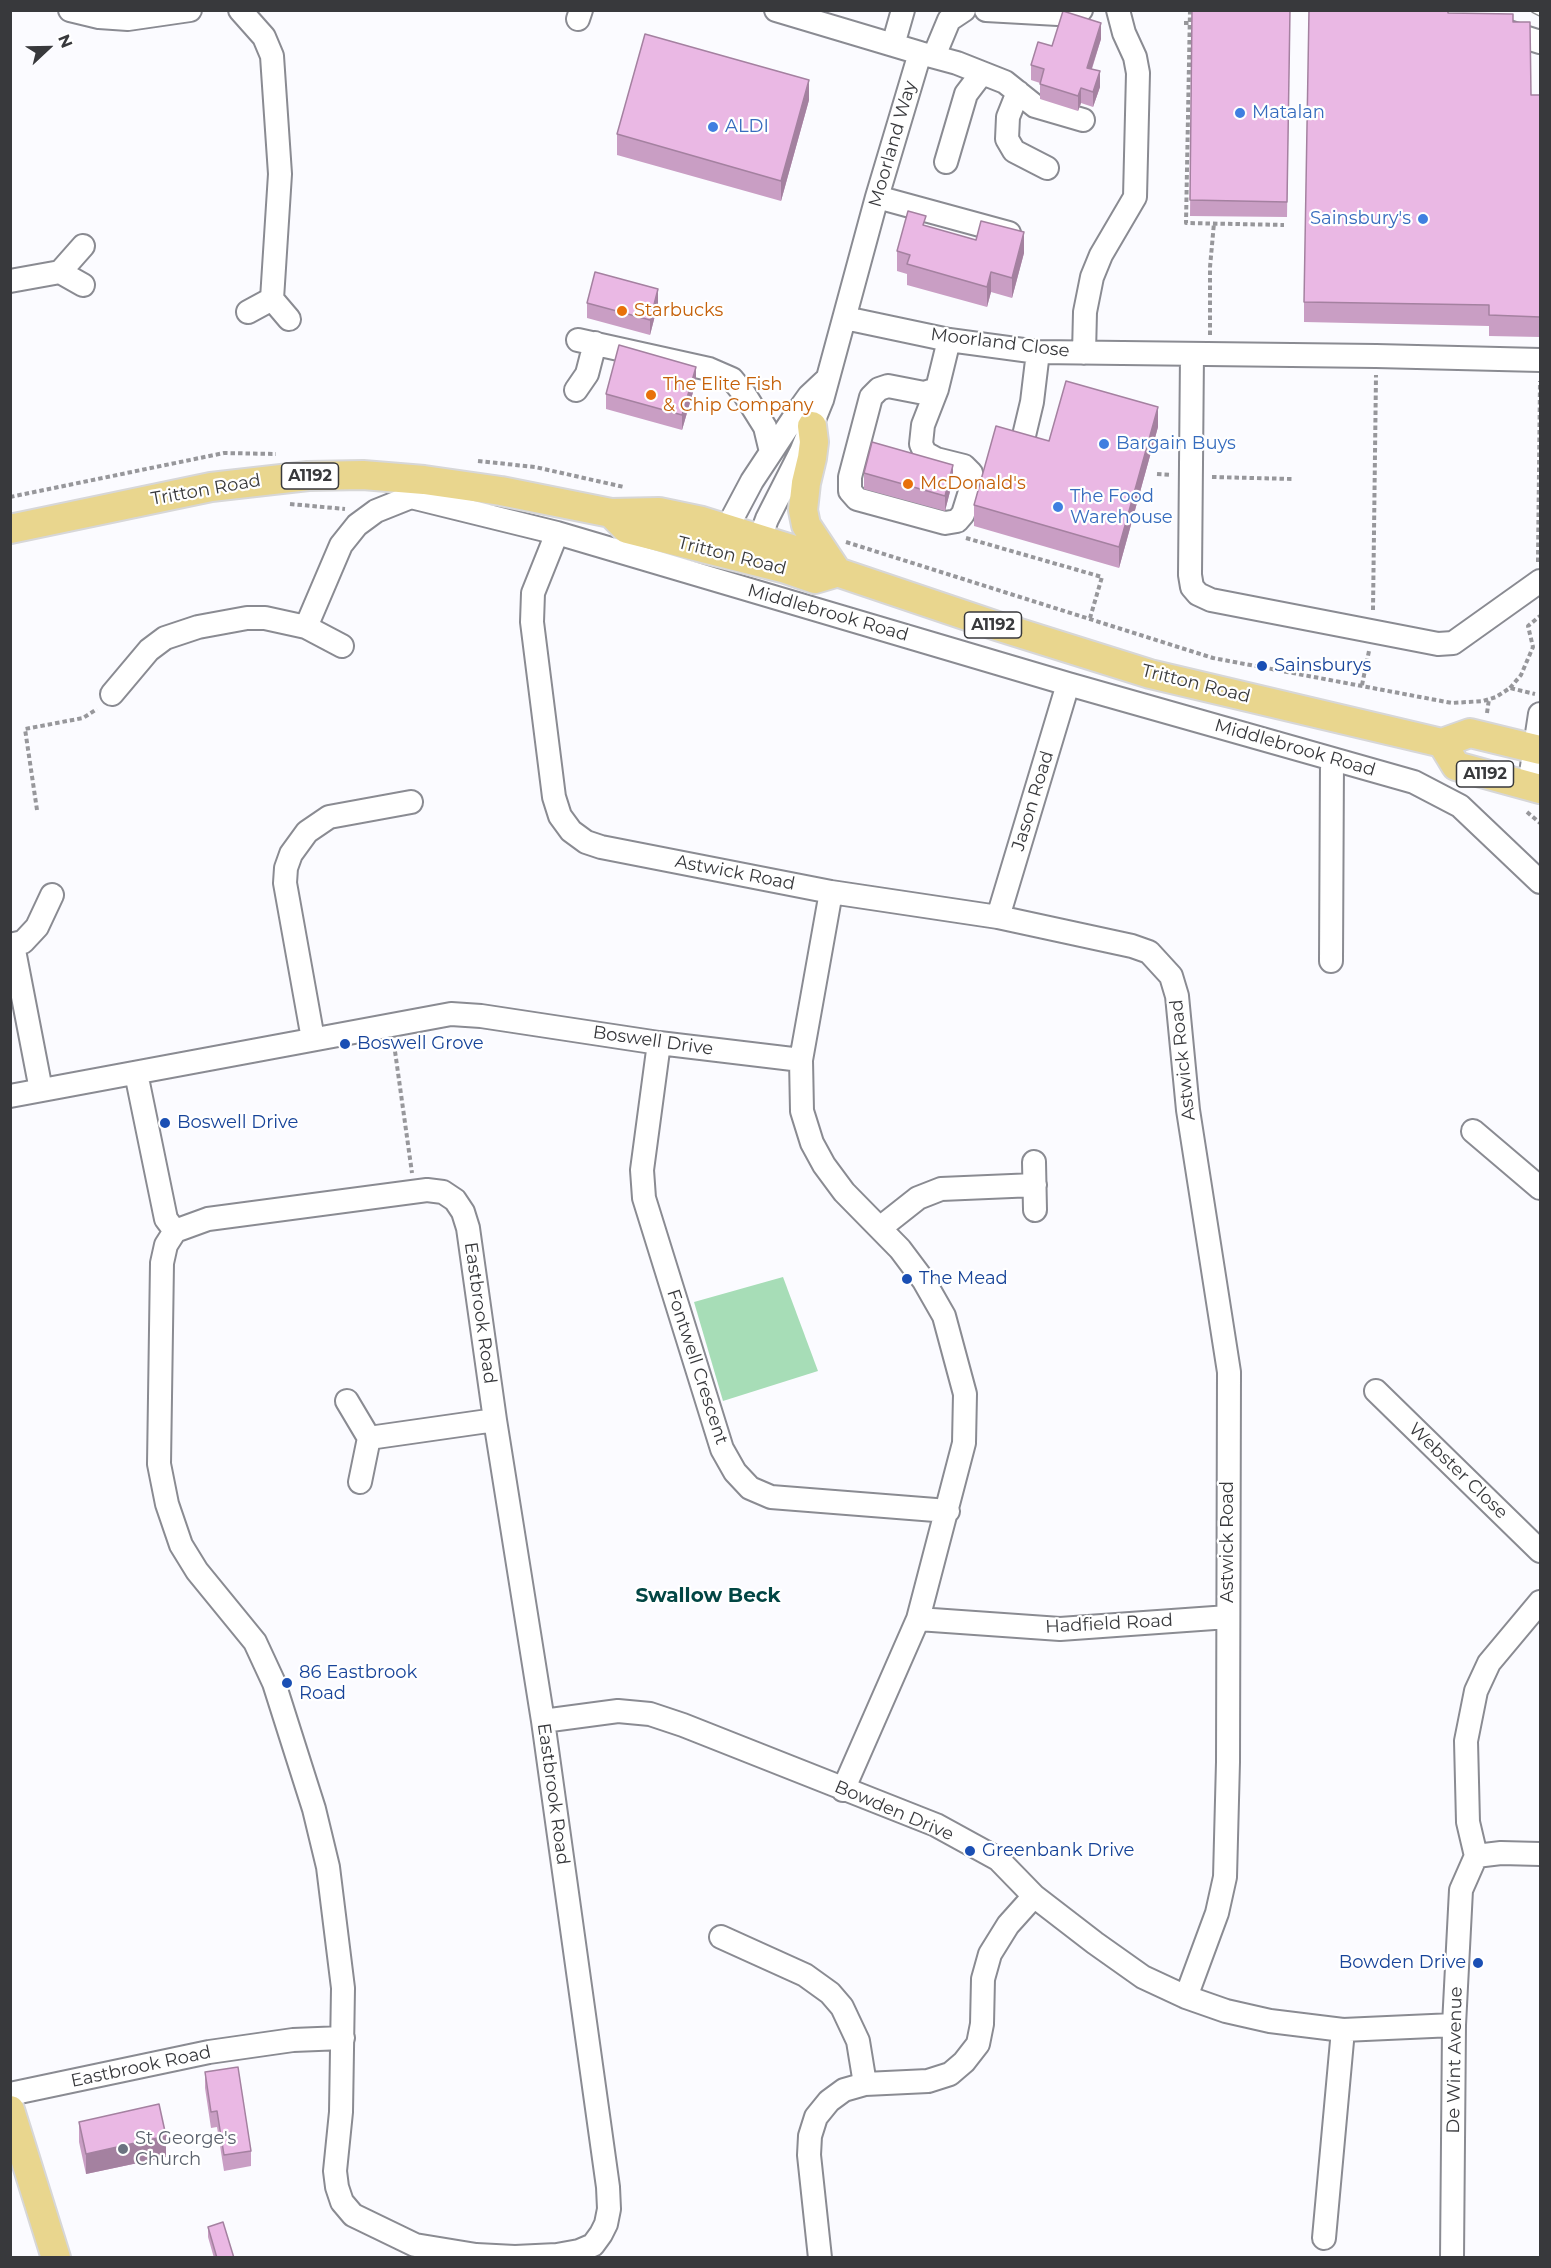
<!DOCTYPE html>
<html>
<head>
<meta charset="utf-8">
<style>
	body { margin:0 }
	#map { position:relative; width:1551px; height:2268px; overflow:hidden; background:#fbfbff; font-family:Montserrat,sans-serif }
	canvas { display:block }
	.frame { position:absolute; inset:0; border:12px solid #38393c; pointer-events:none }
	.north { position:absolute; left:18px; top:18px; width:60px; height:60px; -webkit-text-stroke:4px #fff; paint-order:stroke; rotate:68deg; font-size:16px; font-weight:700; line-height:24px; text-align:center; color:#38393c }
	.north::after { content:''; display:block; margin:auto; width:21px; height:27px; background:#38393c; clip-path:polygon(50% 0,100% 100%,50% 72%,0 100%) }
</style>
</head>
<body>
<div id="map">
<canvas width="1551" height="2268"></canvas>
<div class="frame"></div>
<div class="north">N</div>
</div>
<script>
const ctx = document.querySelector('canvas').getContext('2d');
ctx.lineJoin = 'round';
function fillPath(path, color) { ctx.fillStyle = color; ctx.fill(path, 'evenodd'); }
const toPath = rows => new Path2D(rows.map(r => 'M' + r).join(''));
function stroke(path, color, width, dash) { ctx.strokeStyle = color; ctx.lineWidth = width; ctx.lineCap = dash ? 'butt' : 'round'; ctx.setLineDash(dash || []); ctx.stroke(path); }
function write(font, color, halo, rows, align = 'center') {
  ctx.font = font + ' Montserrat,sans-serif'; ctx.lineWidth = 4.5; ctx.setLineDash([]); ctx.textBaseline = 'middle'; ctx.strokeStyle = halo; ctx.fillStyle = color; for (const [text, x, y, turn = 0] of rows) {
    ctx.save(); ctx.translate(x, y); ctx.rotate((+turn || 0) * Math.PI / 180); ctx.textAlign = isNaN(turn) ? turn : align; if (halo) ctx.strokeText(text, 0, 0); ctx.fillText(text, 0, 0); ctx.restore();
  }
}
fillPath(toPath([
	[783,1277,818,1371,723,1401,694,1302]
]), '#a7ddb7');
const minor = toPath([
	[70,10,99,17,128,19,190,10],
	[240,10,264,37,272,56,280,174,272,299,289,319],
	[986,10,1058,14,1078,13,1081,10],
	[578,19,581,10],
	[1502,30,1540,42],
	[893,45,903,10],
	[920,53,957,63,1005,82,1035,106,1083,120],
	[934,56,949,20,964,10],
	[1018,92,1008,117,1007,139,1014,151,1047,168],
	[946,162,966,94,982,73],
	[877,197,1009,233],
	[60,272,83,246],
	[10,281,60,272,83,285],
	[248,312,272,299],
	[845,318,949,340,1038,352,1376,356,1540,360],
	[578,340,709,369,732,379,745,395,765,427,771,452],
	[1084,353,1085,312,1092,277,1101,255,1135,197,1138,73,1135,57,1124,33,1118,10],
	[1192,354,1190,575,1192,587,1198,594,1211,600,1438,644,1453,643,1540,581],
	[937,389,924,393,888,386,879,389,871,397,850,477,850,491,857,499,945,523,957,521,963,514,973,482,971,473,964,466,936,459,925,453,921,444,923,425,937,389,949,340],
	[576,390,587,374,595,343],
	[1022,444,1032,402,1038,352],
	[557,533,533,593,532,622,554,797,560,816,571,831,586,842,601,847,831,892,998,917,1132,946,1149,952,1171,976,1177,996,1188,1110,1229,1372,1228,1762,1225,1877,1217,1913,1186,1997],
	[721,544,726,530,752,481,799,410,809,396,825,381],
	[754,554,767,519,801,452,822,400,877,197,920,53,776,10],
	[306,627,341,545,357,525,376,511,411,497,557,533,1068,684,1414,782,1460,806,1540,882],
	[112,694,149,650,165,638,198,627,247,618,265,618,306,627,342,646],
	[1529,786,1540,714],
	[831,892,801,1060,802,1111,812,1143,824,1165,844,1192,900,1249,924,1281,944,1316,965,1394,964,1443,918,1619,843,1790],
	[998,917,1068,684],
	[10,945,23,942,37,927,52,895],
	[13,945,41,1090],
	[1331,961,1332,760],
	[313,1039,285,883,286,868,291,854,307,832,329,817,411,802],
	[659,1043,642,1170,644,1198,722,1449,735,1472,750,1488,771,1497,948,1511],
	[136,1073,166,1219,175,1231],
	[10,1096,451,1014,481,1016,659,1043,801,1060],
	[1473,1131,1540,1188],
	[1034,1162,1035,1210],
	[427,1190,443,1192,455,1200,463,1212,468,1228,495,1420,543,1721,608,2187,609,2209,606,2224,601,2234,593,2245,579,2251,557,2255,515,2257,476,2255,415,2245,353,2215,342,2202,337,2187,335,2171,341,2112,343,1988,328,1867,314,1809,274,1683,255,1642,197,1571,181,1545,167,1504,159,1464,162,1263,166,1245,175,1231,208,1219,427,1190],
	[880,1228,918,1198,941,1189,1035,1185],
	[1376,1391,1540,1551],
	[347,1401,369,1438],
	[360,1482,369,1438,495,1420],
	[918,1619,1060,1629,1228,1617],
	[543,1721,618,1711,650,1714,683,1725,936,1825,998,1859,1034,1896,1095,1943,1143,1977,1186,1997,1226,2011,1270,2021,1343,2030,1454,2025],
	[1476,1856,1501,1853,1540,1854],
	[721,1937,805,1975,830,1993,842,2007,858,2041,865,2084],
	[10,2094,209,2052,293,2040,343,2038],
	[1324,2238,1343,2030],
	[820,2258,809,2155,810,2136,816,2117,829,2101,844,2090,865,2084,928,2081,950,2074,964,2062,978,2044,982,2024,983,1979,990,1954,1008,1925,1034,1896],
	[1452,2258,1454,2025,1461,1890,1476,1856,1468,1822,1466,1741,1476,1691,1489,1663,1540,1602]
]);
const major = toPath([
	[812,426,814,442,812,458,806,483,803,510,806,525,836,570],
	[611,513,627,529,786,569,815,579,832,574],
	[10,529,211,487,308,476,363,475,424,480,501,491,611,513,659,512,702,521,798,551,837,572,997,626,1150,674,1442,743,1470,733,1540,750],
	[1442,743,1456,766,1540,789],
	[10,2110,56,2258]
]);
stroke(minor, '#8a8b92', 26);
stroke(major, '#d7d7d8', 32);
stroke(toPath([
	[1190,10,1186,223,1284,225],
	[1184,23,1190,23],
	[1210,335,1210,267,1214,223],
	[478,461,535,467,624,487],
	[1157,474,1172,475],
	[1212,477,1292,479],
	[10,497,224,453,276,454],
	[290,504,345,509],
	[966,538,1102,577,1090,618],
	[846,542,1213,658,1452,703,1483,701,1496,697,1510,688,1535,694],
	[1538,562,1540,381],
	[1373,610,1376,375],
	[1362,685,1369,651],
	[1510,688,1521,675,1533,647,1528,626,1540,616],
	[1487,713,1489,699],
	[37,810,25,729,83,718,97,709],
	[1527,812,1540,823],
	[394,1044,412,1173]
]), '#97979b', 4, [4.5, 3]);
stroke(minor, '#fff', 22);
stroke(major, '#e9d68e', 28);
const rail = toPath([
	[1534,10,1540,13]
]);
stroke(rail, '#898a8d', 7);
stroke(rail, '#fff', 4.5, [14]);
fillPath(toPath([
	[1192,10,1290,10,1287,217,1190,216],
	[1448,13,1513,22,1531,95,1540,95,1540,337,1489,336,1489,326,1304,322,1304,302],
	[1101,39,1092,69,1100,87,1093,107,1081,103,1078,111,1040,99,1040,83,1031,80,1031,65,1052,46],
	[809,100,781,201,617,155,617,134],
	[897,251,1024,253,1012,298,991,292,987,307,907,285,907,274,897,271],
	[587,303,658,304,650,335,587,318],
	[696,382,682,430,606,409,606,394],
	[1158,427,1119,568,974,526,974,505,1049,441],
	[864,473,953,480,945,511,864,489],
	[205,2072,251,2151,251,2166,224,2171,217,2127,211,2128,205,2088],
	[79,2122,166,2157,86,2174,79,2142],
	[208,2227,234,2258,214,2258,208,2237]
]), '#c99ec4');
fillPath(toPath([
	[1101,23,1101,39,1087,83,1087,68],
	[1100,71,1100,87,1093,107,1093,92],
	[809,80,809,100,781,201,781,181],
	[1081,88,1081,103,1078,111,1078,96],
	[1024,232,1024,253,1012,298,1012,278],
	[991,272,991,292,987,307,987,287],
	[658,289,658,304,650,335,650,320],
	[696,367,696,382,682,430,682,415],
	[1158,407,1158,427,1119,568,1119,547],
	[953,465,953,480,945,511,945,496],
	[166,2136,166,2157,86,2174,86,2154]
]), '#a481a0');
const building = toPath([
	[1192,10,1290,10,1287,202,1190,200,1192,10],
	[1309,10,1448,10,1448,13,1513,14,1513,22,1530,22,1531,95,1540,95,1540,317,1489,315,1489,305,1304,302,1309,10],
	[1063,11,1101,23,1087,68,1100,71,1093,92,1081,88,1078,96,1040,84,1044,69,1031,65,1038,42,1052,46,1063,11],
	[645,34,809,80,781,181,617,134,645,34],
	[908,211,926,216,923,225,976,240,981,221,1024,232,1012,278,991,272,987,287,907,264,910,255,897,251,908,211],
	[595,272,658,289,650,320,587,303,595,272],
	[619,345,696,367,682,415,606,394,619,345],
	[1066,381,1158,407,1119,547,974,505,996,426,1049,441,1066,381],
	[872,442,953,465,945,496,864,473,872,442],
	[238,2067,251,2151,224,2155,217,2111,211,2112,205,2072,238,2067],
	[159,2104,166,2136,86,2154,79,2122,159,2104],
	[223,2222,234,2258,217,2258,208,2227,223,2222]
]);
fillPath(building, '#eab8e4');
stroke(building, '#a481a0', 1.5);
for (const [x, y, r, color] of [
	[1240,113,6,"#3f7fe0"],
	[713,127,6,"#3f7fe0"],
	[1423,219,6,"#3f7fe0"],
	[622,311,6,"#e8710a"],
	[651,395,6,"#e8710a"],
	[1104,444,6,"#3f7fe0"],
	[908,484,6,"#e8710a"],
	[1058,507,6,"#3f7fe0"],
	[1262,666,6,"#1a4fb4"],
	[345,1044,6,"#1a4fb4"],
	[165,1123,6,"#1a4fb4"],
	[907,1279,6,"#1a4fb4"],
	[287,1683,6,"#1a4fb4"],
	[970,1851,6,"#1a4fb4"],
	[1478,1963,6,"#1a4fb4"],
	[123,2149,6,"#6b7280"]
]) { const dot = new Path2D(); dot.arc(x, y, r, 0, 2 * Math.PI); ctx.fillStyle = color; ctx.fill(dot); stroke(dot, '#fff', 2); }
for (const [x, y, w] of [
	[310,476,57],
	[993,625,57],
	[1485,774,57]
]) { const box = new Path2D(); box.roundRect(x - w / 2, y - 13, w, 26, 4.5); ctx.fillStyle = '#fff'; ctx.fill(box); stroke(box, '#38393c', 1.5); }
write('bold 16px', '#38393c', null, [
	["A1192",310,476],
	["A1192",993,625],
	["A1192",1485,774]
]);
write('18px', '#366cbe', '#fff', [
	["Matalan",1252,113],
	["ALDI",725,127],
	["Sainsbury's",1411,219,"right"],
	["Bargain Buys",1116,444],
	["The Food",1070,497],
	["Warehouse",1070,518]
], 'left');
write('18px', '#38393c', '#fff', [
	["Moorland Way",893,144,-74],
	["Moorland Close",1000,343,7],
	["Tritton Road",206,490,-10],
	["Tritton Road",732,556,14],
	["Middlebrook Road",828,613,16],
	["Tritton Road",1196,684,14],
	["Middlebrook Road",1295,748,16],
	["Jason Road",1033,801,-73],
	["Astwick Road",735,873,11],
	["Boswell Drive",653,1041,8],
	["Astwick Road",1183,1060,-96],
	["Eastbrook Road",480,1313,82],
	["Fontwell Crescent",697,1367,72],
	["Webster Close",1458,1471,44],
	["Astwick Road",1228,1542,-90],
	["Hadfield Road",1109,1624,-3],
	["Eastbrook Road",553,1794,82],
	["Bowden Drive",894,1811,23],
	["De Wint Avenue",1455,2060,-89],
	["Eastbrook Road",141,2067,-12]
]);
write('18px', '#c56008', '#fff', [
	["Starbucks",634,311],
	["The Elite Fish",663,385],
	["& Chip Company",663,406],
	["McDonald's",920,484]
], 'left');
write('18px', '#164399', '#fff', [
	["Sainsburys",1274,666],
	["Boswell Grove",357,1044],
	["Boswell Drive",177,1123],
	["The Mead",919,1279],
	["86 Eastbrook",299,1673],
	["Road",299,1694],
	["Greenbank Drive",982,1851],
	["Bowden Drive",1466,1963,"right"]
], 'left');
write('18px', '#5b616d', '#fff', [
	["St George's",135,2139],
	["Church",135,2160]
], 'left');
write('bold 20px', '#024644', '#fff', [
	["Swallow Beck",708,1596]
]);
</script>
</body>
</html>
